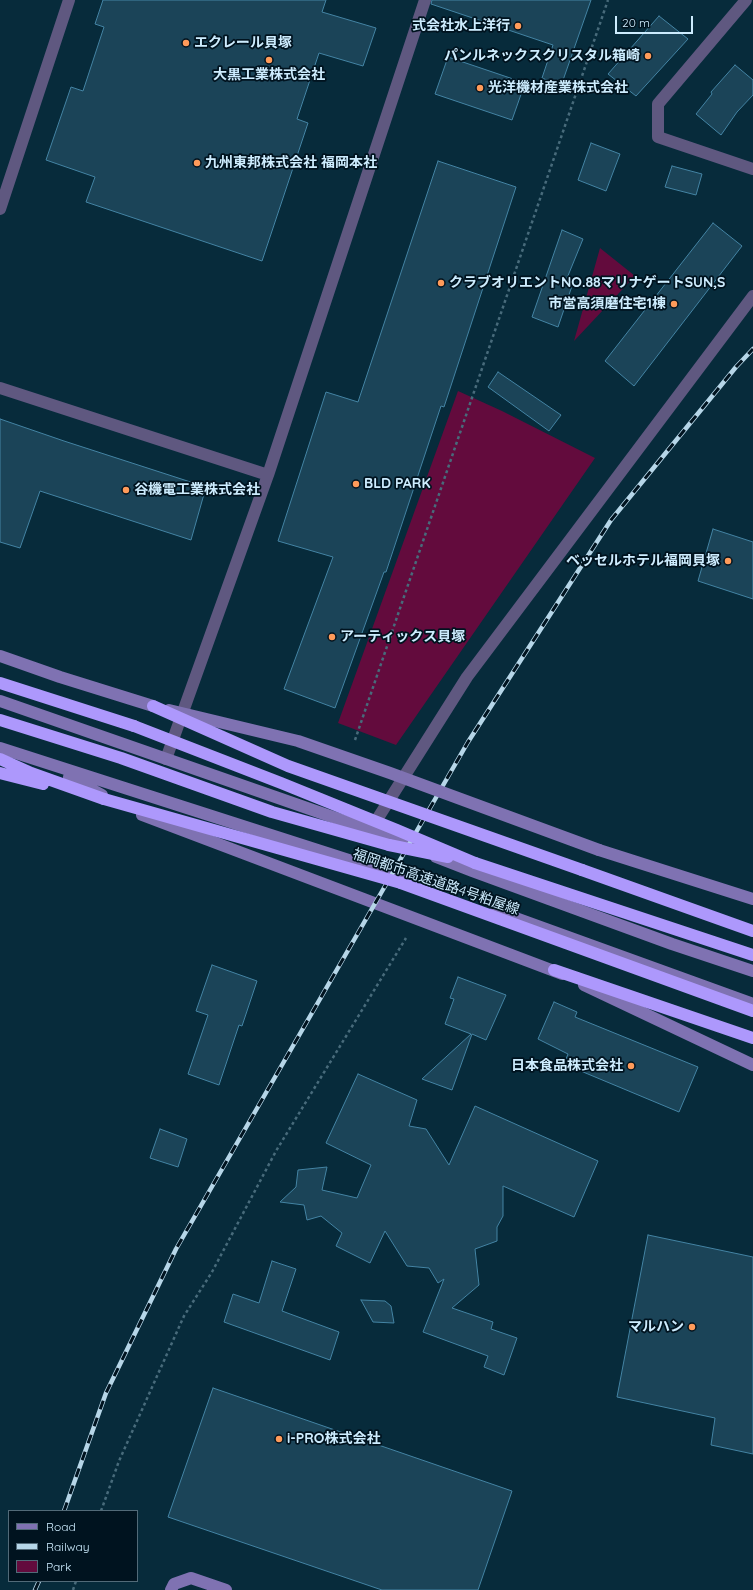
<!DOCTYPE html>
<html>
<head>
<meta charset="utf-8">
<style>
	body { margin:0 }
	#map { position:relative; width:753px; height:1590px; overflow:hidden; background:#072b3b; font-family:Quicksand,sans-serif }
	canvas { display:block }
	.legend { position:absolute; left:8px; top:1510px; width:130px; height:72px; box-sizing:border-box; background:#00131f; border:1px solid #526a78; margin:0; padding:5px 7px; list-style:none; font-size:12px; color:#cdecfe }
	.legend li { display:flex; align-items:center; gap:8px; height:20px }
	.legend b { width:20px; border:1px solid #526a78 }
	.scale { position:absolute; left:615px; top:16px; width:78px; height:18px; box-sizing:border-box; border:2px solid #cdecfe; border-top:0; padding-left:5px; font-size:12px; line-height:14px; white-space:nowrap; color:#cdecfe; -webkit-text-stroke:3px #00131f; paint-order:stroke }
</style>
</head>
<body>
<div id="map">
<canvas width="753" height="1590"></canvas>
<ul class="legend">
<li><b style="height:5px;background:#7f72b2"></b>Road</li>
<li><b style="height:5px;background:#b6d6e8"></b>Railway</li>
<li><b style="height:11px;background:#630b3d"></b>Park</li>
</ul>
<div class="scale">20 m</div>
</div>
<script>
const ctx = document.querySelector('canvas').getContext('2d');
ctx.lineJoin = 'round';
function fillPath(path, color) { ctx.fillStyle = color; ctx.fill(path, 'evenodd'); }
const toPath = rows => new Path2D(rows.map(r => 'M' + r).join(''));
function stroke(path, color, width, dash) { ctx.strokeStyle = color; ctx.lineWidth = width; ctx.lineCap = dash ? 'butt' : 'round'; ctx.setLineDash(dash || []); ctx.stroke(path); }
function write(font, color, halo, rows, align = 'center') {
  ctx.font = font + ' Quicksand,"Noto Sans JP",sans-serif'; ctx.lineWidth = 3.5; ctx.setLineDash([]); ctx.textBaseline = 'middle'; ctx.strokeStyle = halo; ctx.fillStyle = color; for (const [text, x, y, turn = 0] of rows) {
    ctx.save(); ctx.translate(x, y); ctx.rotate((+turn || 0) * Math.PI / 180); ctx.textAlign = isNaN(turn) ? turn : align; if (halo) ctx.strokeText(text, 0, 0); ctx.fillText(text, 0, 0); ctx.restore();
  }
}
fillPath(toPath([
	[600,248,635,276,574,341],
	[458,391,502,411,595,458,396,745,338,723]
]), '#630b3d');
const building = toPath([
	[103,0,326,0,322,12,376,28,363,66,319,53,297,119,308,123,262,261,86,202,95,177,46,160,71,87,83,91,104,27,95,24,103,0],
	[432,0,591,0,561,86,542,78,553,45,431,4,432,0],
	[659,16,688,39,636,96,608,74,659,16],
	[448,57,525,83,512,120,435,94,448,57],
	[735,65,753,80,753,95,737,112,721,135,696,114,712,94,711,92,735,65],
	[591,143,620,154,606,191,578,180,591,143],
	[438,161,516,187,444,407,441,406,386,572,384,572,335,708,284,689,333,557,278,541,326,392,358,402,438,161],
	[672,166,702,174,696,195,665,187,672,166],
	[713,223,742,246,634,386,605,361,713,223],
	[562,230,583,239,565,283,572,286,558,327,532,317,562,230],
	[498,372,561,415,549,431,488,387,498,372],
	[0,419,64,441,206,487,191,540,40,491,20,548,0,542,0,419],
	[713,529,753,542,753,599,698,581,713,529],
	[212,965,257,981,242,1026,239,1025,219,1085,188,1074,208,1015,196,1011,212,965],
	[458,977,506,995,486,1040,472,1034,452,1090,422,1079,471,1034,445,1024,454,999,450,998,458,977],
	[554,1002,577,1012,575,1017,698,1067,679,1112,564,1064,568,1054,538,1039,554,1002],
	[358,1074,417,1100,409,1126,426,1129,449,1165,475,1106,598,1161,574,1217,503,1186,503,1216,497,1227,497,1241,475,1249,479,1285,452,1308,493,1322,491,1329,517,1338,504,1375,484,1367,488,1356,423,1332,444,1279,438,1283,429,1268,407,1266,385,1231,370,1263,336,1246,342,1233,321,1216,307,1220,304,1205,280,1202,296,1187,298,1170,327,1167,322,1190,357,1198,371,1165,326,1143,358,1074],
	[160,1129,187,1139,178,1167,150,1158,160,1129],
	[648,1235,753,1257,753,1454,711,1445,715,1418,617,1397,648,1235],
	[272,1261,296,1269,282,1311,339,1332,330,1360,224,1322,233,1294,259,1303,272,1261],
	[361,1300,385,1301,391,1306,394,1323,373,1322,361,1300],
	[213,1388,512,1491,478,1590,382,1590,168,1517,213,1388]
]);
fillPath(building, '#1b4458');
stroke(building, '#4484a4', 1);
stroke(toPath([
	[355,740,608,0],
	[101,1511,119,1461,184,1316,212,1272,276,1151,406,938],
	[73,1590,76,1581]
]), '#486b7b', 2.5, [3, 3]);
stroke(toPath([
	[746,0,658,104,658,137,753,169],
	[0,209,69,0],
	[0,388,268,475],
	[166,759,268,475,425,0],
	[371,829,467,677,753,296]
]), '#5f5880', 12);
stroke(toPath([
	[0,656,60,677,153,706],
	[0,701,370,830,410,846],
	[0,748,358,863,402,878],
	[69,777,102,795],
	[142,815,562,974],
	[599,850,753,899],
	[436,857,472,871,672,944,753,971],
	[496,911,753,1004],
	[584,985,753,1065],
	[171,1590,174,1584,191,1578,226,1590]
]), '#7f72b2', 12);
stroke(toPath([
	[0,683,134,726],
	[0,720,121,758,272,812,389,845],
	[0,759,31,773,104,799],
	[0,773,43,784],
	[475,863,753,955],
	[582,870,753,931],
	[401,883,753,1011],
	[554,970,753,1038]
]), '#ad98fc', 12);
const rail = toPath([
	[64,1511,106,1393,176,1249,468,742,611,520,736,367,753,349],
	[35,1590,39,1581]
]);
stroke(rail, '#b6d6e8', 4.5);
stroke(rail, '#00131f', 3, [9]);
stroke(toPath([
	[169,710,298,741,390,773,599,850]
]), '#7f72b2', 12);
stroke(toPath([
	[153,706,288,766,582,870],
	[134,726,281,783,397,830,475,863],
	[104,799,401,883],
	[389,845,448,857]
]), '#ad98fc', 12);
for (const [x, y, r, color] of [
	[518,26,4,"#ff9b5a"],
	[186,43,4,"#ff9b5a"],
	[648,56,4,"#ff9b5a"],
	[269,60,4,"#ff9b5a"],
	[480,88,4,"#ff9b5a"],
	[197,163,4,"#ff9b5a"],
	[441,283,4,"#ff9b5a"],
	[674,304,4,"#ff9b5a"],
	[356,484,4,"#ff9b5a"],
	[126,490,4,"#ff9b5a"],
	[728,561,4,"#ff9b5a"],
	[332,637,4,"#ff9b5a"],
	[631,1066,4,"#ff9b5a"],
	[692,1327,4,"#ff9b5a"],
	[279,1439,4,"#ff9b5a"]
]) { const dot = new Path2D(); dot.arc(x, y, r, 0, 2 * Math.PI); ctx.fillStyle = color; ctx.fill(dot); stroke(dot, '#00131f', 1.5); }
write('bold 14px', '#cdecfe', '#00131f', [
	["式会社水上洋行",510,26,"right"],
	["エクレール貝塚",194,43],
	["パンルネックスクリスタル箱崎",640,56,"right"],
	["大黒工業株式会社",269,75,"center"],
	["光洋機材産業株式会社",488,88],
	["九州東邦株式会社 福岡本社",205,163],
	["クラブオリエントNO.88マリナゲートSUN,S",449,283],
	["市営高須磨住宅1棟",666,304,"right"],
	["BLD PARK",364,484],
	["谷機電工業株式会社",134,490],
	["ベッセルホテル福岡貝塚",720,561,"right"],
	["アーティックス貝塚",340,637],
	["日本食品株式会社",623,1066,"right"],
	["マルハン",684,1327,"right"],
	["i-PRO株式会社",287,1439]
], 'left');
write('14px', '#cdecfe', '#00131f', [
	["福岡都市高速道路4号粕屋線",436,882,19]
]);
</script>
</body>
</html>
